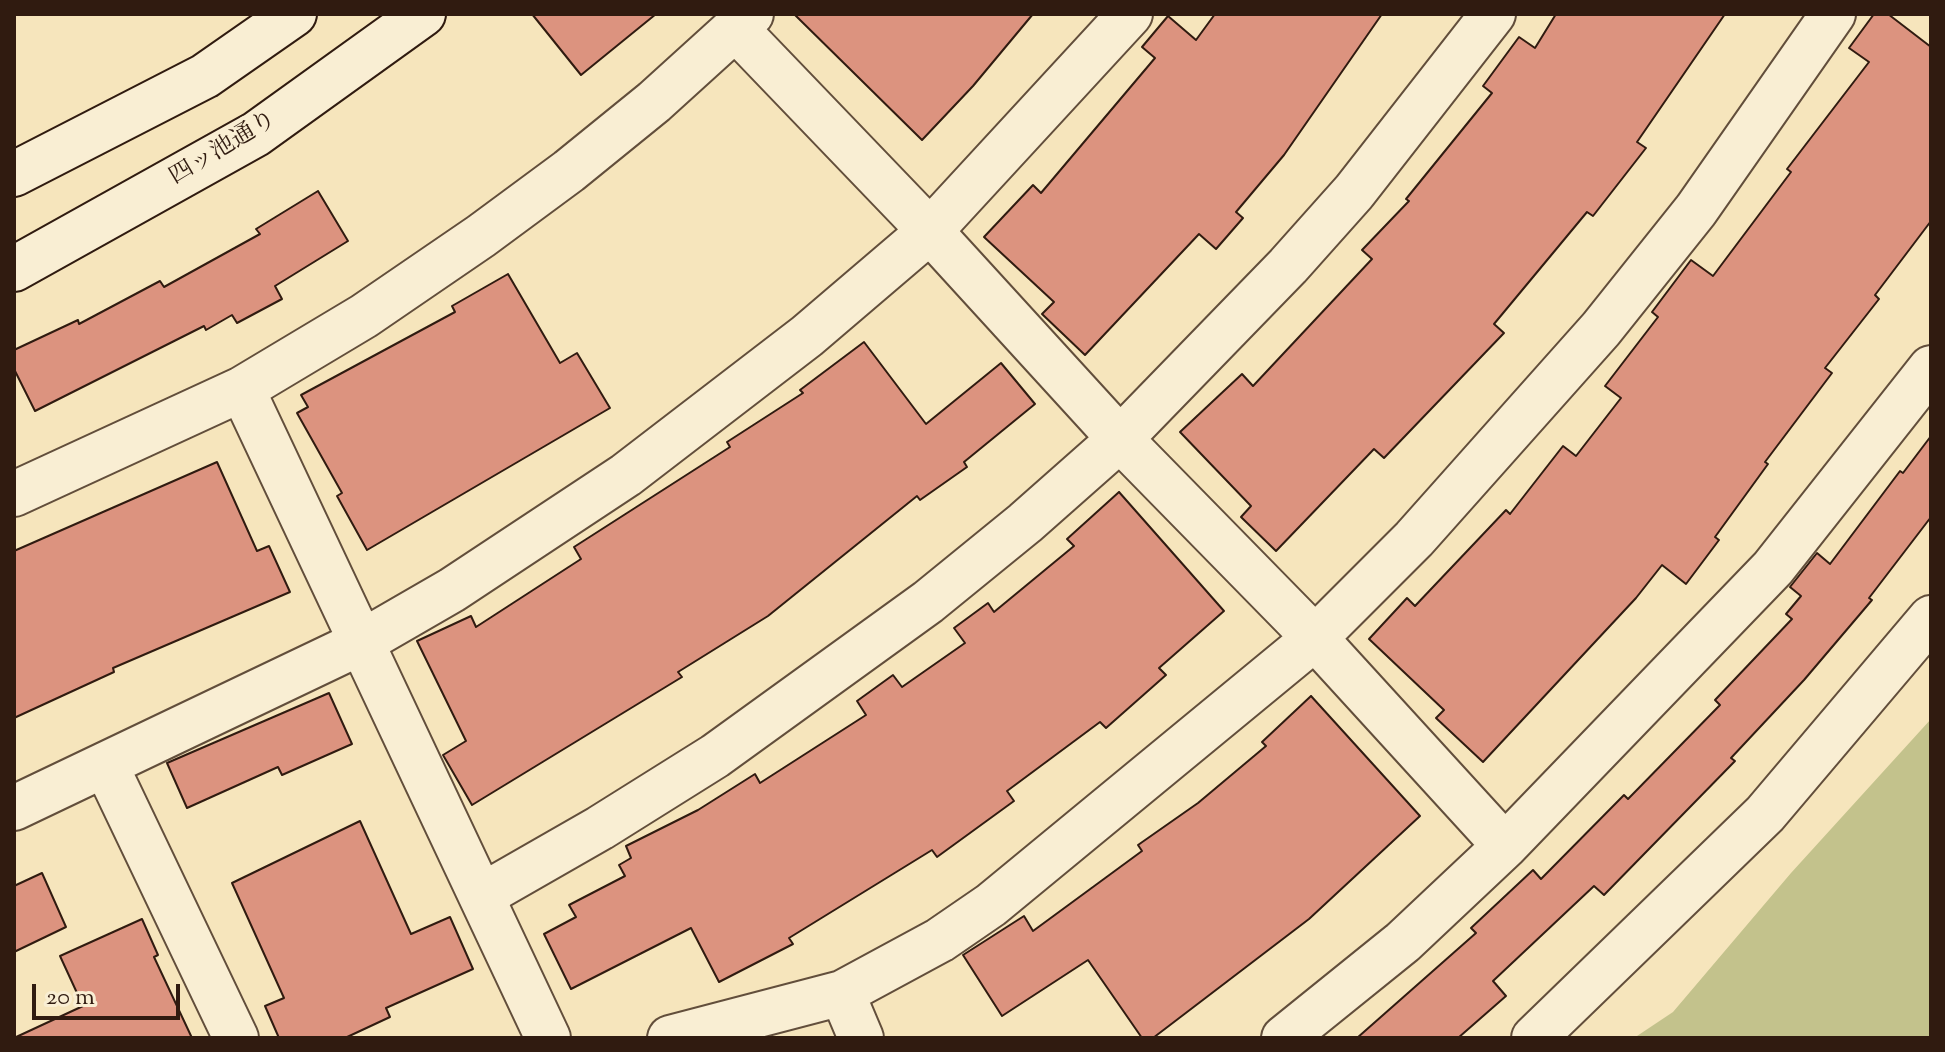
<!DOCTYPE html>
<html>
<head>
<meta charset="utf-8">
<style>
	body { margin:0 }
	#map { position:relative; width:1945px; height:1052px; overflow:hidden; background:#f6e5bc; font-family:"Sorts Mill Goudy",serif }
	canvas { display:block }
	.frame { position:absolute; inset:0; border:16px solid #301b10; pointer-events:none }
	.scale { position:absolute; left:32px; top:984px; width:148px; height:36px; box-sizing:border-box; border:4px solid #301b10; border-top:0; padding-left:10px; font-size:24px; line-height:28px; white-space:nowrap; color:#301b10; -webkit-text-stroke:6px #f9eed3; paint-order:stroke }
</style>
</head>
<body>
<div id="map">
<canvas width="1945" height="1052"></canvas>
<div class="frame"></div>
<div class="scale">20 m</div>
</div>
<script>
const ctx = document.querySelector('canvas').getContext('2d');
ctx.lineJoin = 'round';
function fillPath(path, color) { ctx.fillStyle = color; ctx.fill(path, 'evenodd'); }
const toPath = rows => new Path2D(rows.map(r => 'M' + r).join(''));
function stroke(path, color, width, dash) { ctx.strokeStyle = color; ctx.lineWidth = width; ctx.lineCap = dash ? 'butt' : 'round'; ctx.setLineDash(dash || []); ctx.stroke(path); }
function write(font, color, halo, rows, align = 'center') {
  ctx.font = font + ' "Sorts Mill Goudy","Noto Serif JP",serif'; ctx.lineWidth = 7; ctx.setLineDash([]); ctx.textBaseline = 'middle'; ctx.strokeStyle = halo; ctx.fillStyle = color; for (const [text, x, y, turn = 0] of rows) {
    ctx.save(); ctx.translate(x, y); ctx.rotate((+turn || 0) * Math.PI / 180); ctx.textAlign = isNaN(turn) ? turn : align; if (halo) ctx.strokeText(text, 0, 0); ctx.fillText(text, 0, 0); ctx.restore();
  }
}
fillPath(toPath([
	[1931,719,1931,1038,1634,1038,1673,1012,1791,873]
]), '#c3c28c');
const building = toPath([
	[532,14,656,14,581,75,532,14],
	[794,14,1033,14,973,86,922,140,794,14],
	[1215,14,1382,14,1284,155,1236,212,1243,218,1216,249,1199,234,1085,355,1042,314,1054,302,984,237,1033,185,1041,193,1155,58,1142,47,1168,16,1196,40,1215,14],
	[1556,14,1725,14,1637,142,1646,148,1593,216,1587,212,1494,324,1504,333,1384,458,1374,449,1276,551,1241,517,1251,506,1180,432,1242,374,1253,386,1372,259,1362,250,1409,201,1406,199,1492,93,1483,86,1519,37,1535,48,1556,14],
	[1874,14,1888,14,1931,47,1931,221,1875,295,1879,299,1825,368,1832,373,1765,462,1768,464,1715,537,1719,540,1686,584,1662,565,1636,598,1483,762,1436,718,1444,710,1369,639,1407,598,1415,606,1506,510,1510,514,1563,446,1576,456,1621,398,1605,386,1658,317,1652,312,1691,260,1713,276,1791,172,1787,169,1869,62,1849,48,1874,14],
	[318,191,348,241,275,286,282,299,237,323,232,315,206,330,204,326,35,411,14,369,14,350,78,320,79,324,160,281,164,287,260,234,256,229,318,191],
	[508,274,560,363,577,353,610,408,367,550,337,496,342,493,297,413,308,407,301,395,455,312,452,306,508,274],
	[864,342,926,424,1001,363,1035,404,964,462,967,467,920,500,917,496,768,616,678,672,682,677,472,805,443,755,466,741,417,641,471,616,476,627,581,559,574,547,730,447,727,442,803,393,800,390,864,342],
	[1931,436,1931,517,1869,598,1872,600,1804,680,1731,758,1735,761,1604,895,1594,886,1493,981,1506,996,1458,1038,1357,1038,1476,933,1471,928,1533,870,1541,879,1624,795,1628,799,1720,705,1715,700,1792,619,1786,614,1801,596,1790,587,1817,553,1830,564,1900,471,1903,473,1931,436],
	[217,462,257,551,269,546,290,592,113,668,114,672,14,718,14,551,217,462],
	[1119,492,1224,611,1159,668,1166,675,1106,728,1100,722,1007,791,1014,801,937,857,932,850,789,938,793,944,719,982,691,928,571,989,544,934,576,917,569,905,625,876,619,865,631,858,626,846,698,810,755,774,760,783,866,715,857,701,893,675,902,687,965,643,954,628,988,603,994,612,1074,546,1067,539,1119,492],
	[329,693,352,744,282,775,278,767,187,808,167,763,329,693],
	[1311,696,1420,816,1309,919,1153,1038,1142,1038,1088,960,1002,1016,963,955,1024,916,1033,931,1142,851,1138,845,1198,803,1266,746,1262,742,1311,696],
	[360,821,411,934,450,917,473,969,386,1008,390,1017,345,1038,279,1038,265,1006,284,998,232,883,360,821],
	[42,873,66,927,14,952,14,886,42,873],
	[142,919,158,955,154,957,192,1038,14,1038,83,1006,60,956,142,919]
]);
fillPath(building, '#dc937f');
stroke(building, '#301b10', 2);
const minor = toPath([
	[736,29,930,231,1120,439,1315,638,1505,846],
	[242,389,548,1038],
	[14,494,242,389,364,316,481,236,569,171,654,102,751,14],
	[106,766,236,1038],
	[14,808,362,642,452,590,626,475,807,336,930,231,1130,14],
	[483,895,600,828,715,756,928,602,1025,523,1120,439,1288,266,1354,192,1493,14],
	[842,993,861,1038],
	[670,1038,842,993,940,940,991,905,1315,638,1414,539,1601,329,1696,210,1833,14],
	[1284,1038,1403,942,1505,846,1773,568,1931,368],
	[1534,1038,1765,814,1931,618]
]);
const secondary = toPath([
	[14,174,205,76,294,14],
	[14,269,256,134,423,14]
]);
stroke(minor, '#624e3b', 48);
stroke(secondary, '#301b10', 48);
stroke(minor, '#f9eed3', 44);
stroke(secondary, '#f9eed3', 44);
write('24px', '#301b10', '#f9eed3', [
	["四ッ池通り",224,150,-31]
]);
</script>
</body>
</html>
